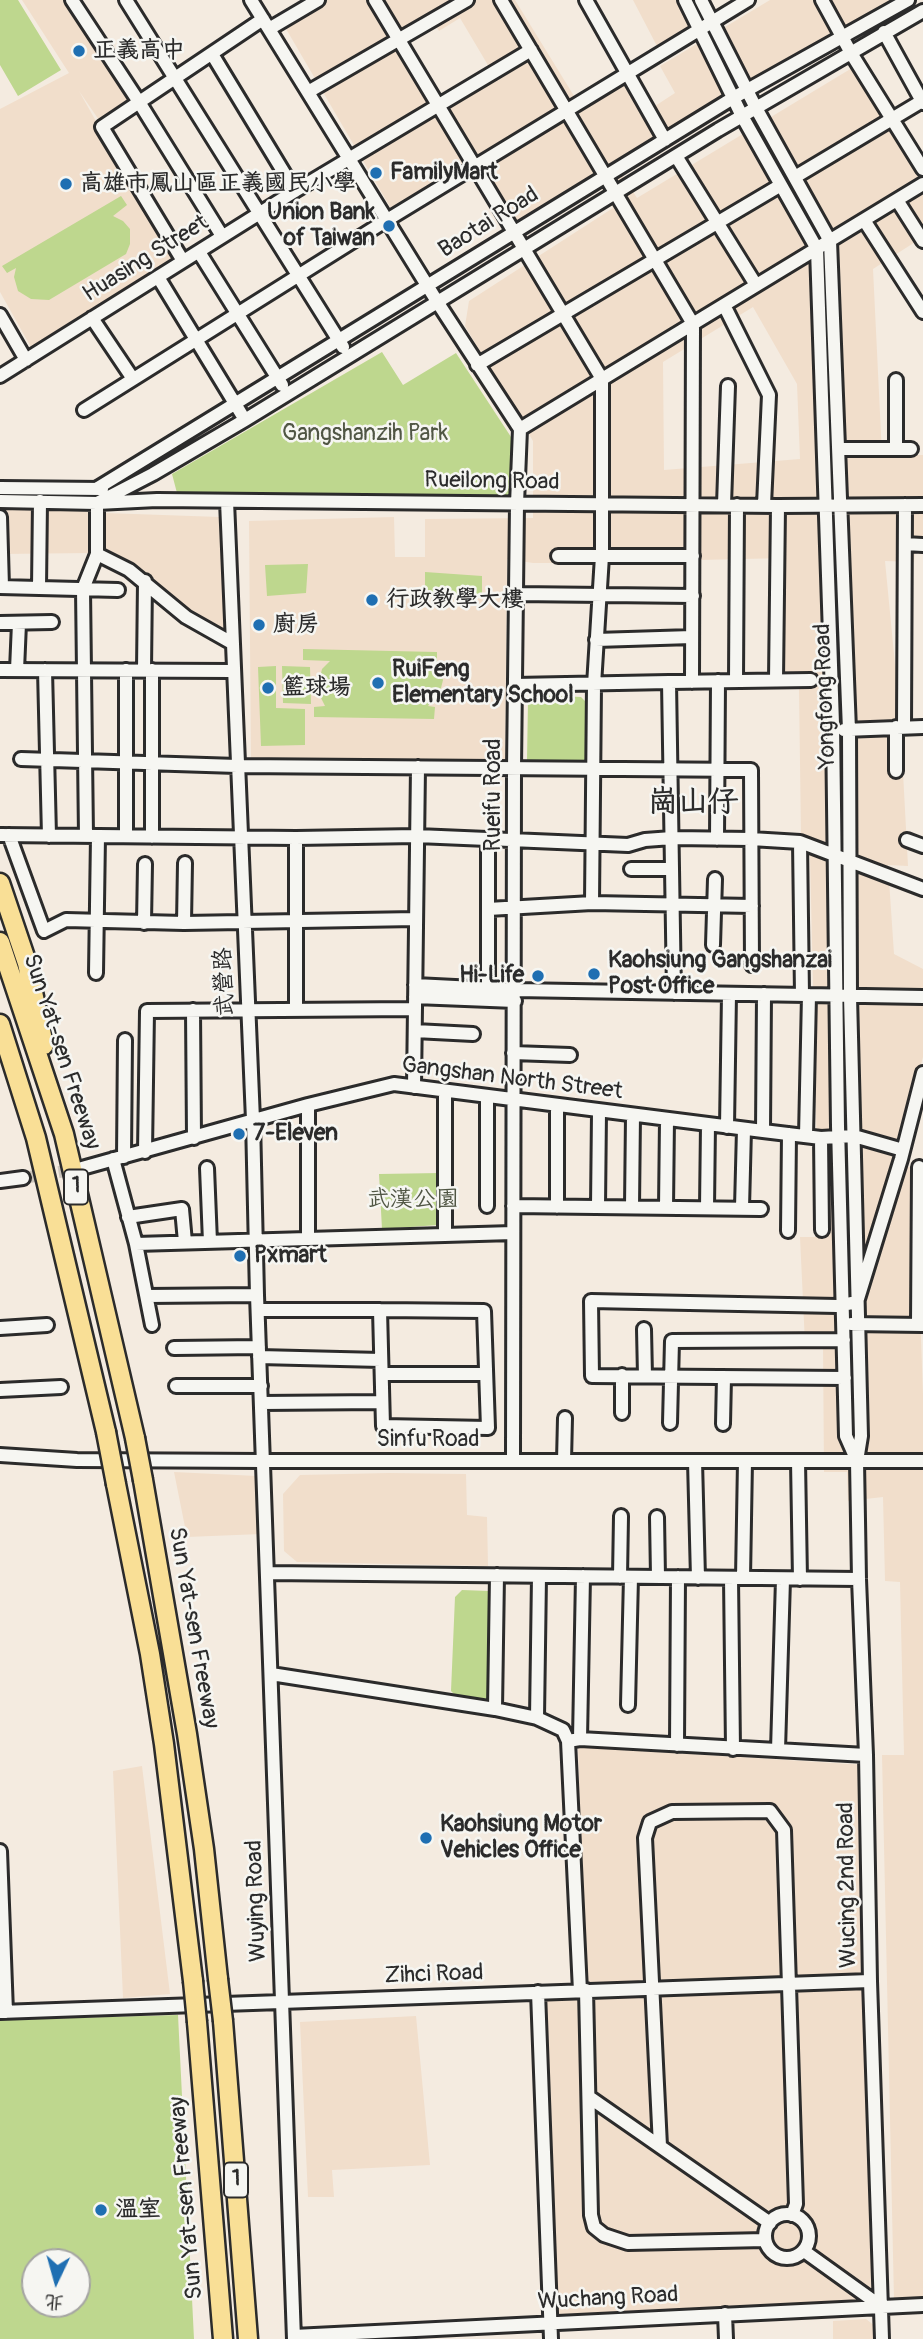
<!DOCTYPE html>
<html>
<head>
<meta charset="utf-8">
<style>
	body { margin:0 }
	#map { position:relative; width:923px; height:2339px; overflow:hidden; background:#f4ebe0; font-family:Pangolin,"LXGW WenKai TC",sans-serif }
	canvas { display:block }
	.north { position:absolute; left:21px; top:2248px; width:70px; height:70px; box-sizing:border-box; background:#f6f6f2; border:2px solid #a5a5a2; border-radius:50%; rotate:185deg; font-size:19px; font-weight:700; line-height:28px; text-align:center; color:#2b2b2b }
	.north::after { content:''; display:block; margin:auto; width:24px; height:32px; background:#1f6fb2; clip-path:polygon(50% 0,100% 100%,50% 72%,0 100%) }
</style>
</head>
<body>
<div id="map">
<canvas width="923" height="2339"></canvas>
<div class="north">北</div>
</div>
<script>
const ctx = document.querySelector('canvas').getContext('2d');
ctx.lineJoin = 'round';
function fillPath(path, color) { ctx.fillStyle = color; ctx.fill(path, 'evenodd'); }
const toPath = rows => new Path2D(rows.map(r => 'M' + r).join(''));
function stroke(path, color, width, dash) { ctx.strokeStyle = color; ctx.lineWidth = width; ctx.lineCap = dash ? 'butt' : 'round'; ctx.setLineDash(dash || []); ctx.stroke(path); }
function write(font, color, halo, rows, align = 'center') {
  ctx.font = font + ' Pangolin,"LXGW WenKai TC",sans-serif'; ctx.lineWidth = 5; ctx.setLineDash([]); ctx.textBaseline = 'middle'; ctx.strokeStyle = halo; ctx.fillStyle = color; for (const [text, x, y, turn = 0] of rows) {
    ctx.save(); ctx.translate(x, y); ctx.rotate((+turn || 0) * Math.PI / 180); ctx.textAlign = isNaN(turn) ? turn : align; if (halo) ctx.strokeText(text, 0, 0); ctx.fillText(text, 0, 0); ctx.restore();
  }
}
fillPath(toPath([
	[22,0,71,0,134,102,101,123,79,91,174,260,32,349,0,292,0,109,69,73],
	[318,0,515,0,582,109,635,79,652,108,675,93,660,66,770,0,897,0,615,163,637,198,852,68,891,124,898,117,923,156,923,237,873,269,882,455,923,455,923,551,915,551,914,562,885,561,900,716,908,866,888,865,894,954,923,969,923,1057,894,1162,915,1169,923,1395,923,2299,894,2300,882,1755,904,1755,900,1582,885,1581,883,1497,848,1501,847,1472,824,1472,823,1346,805,1344,800,1237,819,1237,810,857,801,836,799,689,781,687,786,558,568,563,533,563,507,559,505,763,251,763,249,521,394,517,395,557,425,557,425,519,533,518,533,441,465,326,469,301,613,208,594,176,516,225,469,165,393,212,282,22],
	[430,16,439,31,460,18,495,77,446,105,403,34],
	[753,307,797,384,800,459,664,470,663,362],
	[633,0,676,0,692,28,659,50],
	[0,507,90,509,92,553,0,554],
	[105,513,220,517,226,631,192,617,104,554],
	[174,1472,257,1476,261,1534,187,1537],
	[389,1473,466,1474,467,1515,487,1517,488,1566,297,1562,284,1551,283,1494,300,1475],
	[578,1747,866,1765,874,2300,557,2317,542,1997,586,1995],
	[142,1766,170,1994,123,1998,113,1771],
	[416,2016,430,2165,332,2170,334,2197,308,2197,300,2022],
	[866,2319,875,2326,875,2339,833,2339,833,2321]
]), '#f1decb');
fillPath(toPath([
	[0,0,18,0,61,70,18,96,0,65],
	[121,196,127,205,113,216,123,221,130,229,130,244,126,254,49,300,31,299,18,291,14,277,16,268,7,273,2,266],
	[382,352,403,385,456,353,513,440,509,499,177,493,172,474],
	[308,564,306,593,267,596,265,565],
	[425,572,482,576,482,597,425,595],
	[303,649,437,652,437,662,428,663,441,675,443,680,441,688,428,706,435,707,434,719,314,717,314,707,325,706,317,690,322,669,330,661,303,660],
	[276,666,276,708,305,709,305,745,261,746,258,667],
	[282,666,310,667,311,704,283,703],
	[535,695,581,697,587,703,588,756,584,763,532,763,527,760,528,701],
	[440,1173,440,1219,438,1225,382,1229,379,1174],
	[462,1590,489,1591,493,1596,492,1697,488,1702,456,1696,451,1691,455,1597],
	[178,2015,194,2339,0,2339,0,2020],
	[35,2262,77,2262,77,2304,35,2304]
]), '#bed78e');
stroke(toPath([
	[23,1178,78,1169]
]), '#ccc5bc', 12, [12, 6]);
const minor = toPath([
	[72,0,139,102,222,236],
	[126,0,343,347],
	[251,0,438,303,520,429,517,504,514,768,513,1461],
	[375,0,602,379,602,556,594,685,592,903,752,906],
	[501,0,693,324,692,682],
	[586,0,665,140],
	[685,0,742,116,817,249,833,724,838,1126,846,1436,857,1461],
	[701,0,756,108,830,241,849,730,850,996,861,1436,857,1461,859,1579,866,1755,870,1981,882,2339],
	[822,0,851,53,923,169],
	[269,29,318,0],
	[884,32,923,103],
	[212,54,295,191],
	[308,92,467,0],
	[676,156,756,285],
	[795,177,922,101],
	[897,200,923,241],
	[864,220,923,312],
	[199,252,282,385],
	[183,261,102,127,263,19],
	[158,277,245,420],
	[724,305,769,395,764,505],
	[0,315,26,360],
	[92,318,133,379],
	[477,365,781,185],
	[0,376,295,191,531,50],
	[84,410,387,220,748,0],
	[520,429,923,184],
	[840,449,911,449],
	[896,449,896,380],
	[0,488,102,489],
	[96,489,733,98,908,0],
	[0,501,97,503,157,500,778,506,923,505],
	[227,501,253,1120,257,1295,294,2339],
	[97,503,153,474,245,420,718,130,923,11],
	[724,505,728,386],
	[0,517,2,587],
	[905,544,923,545],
	[97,554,129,570,186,617,232,643],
	[558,556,693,556],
	[0,587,118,590],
	[39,588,40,501],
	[516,594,693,596],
	[0,623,52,622],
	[596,640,692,637],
	[0,670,233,671],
	[17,670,19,623],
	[45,670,49,836],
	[126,670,126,836],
	[144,670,145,581],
	[152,670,152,837],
	[776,680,778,506],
	[736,681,737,505],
	[669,682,811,680],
	[515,685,669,682,674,993],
	[904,727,905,505],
	[844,730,923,727],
	[21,759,237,766,751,770,752,965],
	[896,771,896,727],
	[0,835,296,838,417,836,628,845,645,840,672,838,751,839,800,842,923,889],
	[9,835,44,931,66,920,184,923,416,919],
	[86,836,83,589,97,554,97,503],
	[488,839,488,990],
	[717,839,718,681],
	[907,840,923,846],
	[800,842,802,995],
	[631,869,672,869],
	[488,909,592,903],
	[144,923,145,864],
	[184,923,185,863],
	[713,945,715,879],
	[96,973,98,836],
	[415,985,515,990,923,997],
	[415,997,515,1001],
	[296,1008,296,838],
	[193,1010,194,1138],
	[415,1031,473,1034],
	[513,1053,570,1055],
	[414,1087,418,767],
	[308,1105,308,1239],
	[557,1106,557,1207],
	[727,1127,729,994],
	[763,1131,764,994],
	[806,1136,809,995],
	[821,1138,822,1230],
	[145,1152,147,1011,415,1009],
	[124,1157,125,1040],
	[113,1159,136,1244,152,1325],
	[82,1168,308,1105,394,1084,763,1131,821,1138,854,1136,903,1150],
	[207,1168,210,1242],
	[0,1181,23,1178],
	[487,1206,487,1097],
	[513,1206,761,1209],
	[598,1207,599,1112],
	[632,1207,633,1115],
	[666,1208,667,1119],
	[707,1208,708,1124],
	[742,1208,744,1129],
	[128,1217,182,1209,185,1242],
	[788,1231,789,1134],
	[445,1235,445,1091],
	[136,1244,513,1233],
	[147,1296,257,1295],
	[258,1310,380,1310,484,1311,488,1428,383,1426,380,1310],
	[851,1324,923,1325],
	[918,1324,919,1167],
	[0,1328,47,1325],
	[644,1329,645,1376],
	[174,1348,259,1347],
	[259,1357,381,1360],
	[382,1374,486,1374],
	[622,1375,622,1413],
	[845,1378,592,1376,591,1301,837,1306,857,1302,901,1159,923,1073],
	[176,1386,261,1386],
	[0,1390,61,1387],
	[261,1403,382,1402],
	[670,1423,672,1341,844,1340],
	[723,1424,724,1377],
	[0,1455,77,1460,263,1461,923,1461],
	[564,1461,565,1418],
	[695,1461,698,1578],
	[798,1461,800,1579],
	[657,1517,658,1577],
	[267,1573,859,1579],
	[620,1577,621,1516],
	[731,1578,733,1749],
	[743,1578,745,1461],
	[271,1674,495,1709,537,1718,563,1730,568,1741,580,1991],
	[628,1705,631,1577],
	[495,1709,497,1575],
	[537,1718,539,1576],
	[580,1739,583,1576],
	[568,1741,580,1739,866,1755],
	[677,1745,678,1577],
	[778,1750,783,1579],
	[0,1851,6,2012],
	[586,1990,591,2215,594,2227,604,2235,628,2243,765,2240],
	[538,1992,551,2339],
	[0,2012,870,1981],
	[589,2097,770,2223],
	[660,2146,645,1838,650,1822,672,1812,770,1811,784,1830,796,2204,792,2215],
	'765 2236a22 22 0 1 1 44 0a22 22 0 1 1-44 0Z',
	[804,2251,882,2307],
	[725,2314,726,2339],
	[294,2336,923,2305]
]);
const highway = toPath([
	[0,883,27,963,44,1045],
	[0,942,64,1134,135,1438],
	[0,1024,36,1138,106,1432],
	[143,1480,187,1734,204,1849,218,1979],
	[116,1484,150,1654,164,1744,193,1981],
	[223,2021,248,2339],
	[197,2022,223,2339]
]);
stroke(minor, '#2b2b2b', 18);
stroke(highway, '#2b2b2b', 23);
stroke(minor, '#f6f6f2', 12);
stroke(highway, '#f9df96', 18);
const highwayBridge = toPath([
	[106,1432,116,1484],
	[135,1438,143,1480],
	[218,1979,223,2021],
	[193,1981,197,2022]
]);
stroke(highwayBridge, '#2b2b2b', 23, []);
stroke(highwayBridge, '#f9df96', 18);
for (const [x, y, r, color] of [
	[79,51,7,"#1f6fb2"],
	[376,173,7,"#1f6fb2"],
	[66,184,7,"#1f6fb2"],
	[389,226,7,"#1f6fb2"],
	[372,600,7,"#1f6fb2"],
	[259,625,7,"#1f6fb2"],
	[378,683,7,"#1f6fb2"],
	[268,688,7,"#1f6fb2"],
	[594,974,7,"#1f6fb2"],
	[538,976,7,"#1f6fb2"],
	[239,1134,7,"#1f6fb2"],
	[240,1256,7,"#1f6fb2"],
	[426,1838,7,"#1f6fb2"],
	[101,2210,7,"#1f6fb2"]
]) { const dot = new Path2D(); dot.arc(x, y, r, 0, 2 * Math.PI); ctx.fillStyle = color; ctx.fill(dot); stroke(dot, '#f6f6f2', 2.5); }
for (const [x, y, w] of [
	[76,1187,24],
	[236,2180,24]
]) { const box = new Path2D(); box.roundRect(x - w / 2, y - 17.5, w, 35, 5); ctx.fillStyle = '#f6f6f2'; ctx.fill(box); stroke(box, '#2b2b2b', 2); }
write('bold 21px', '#2b2b2b', null, [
	["1",76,1187],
	["1",236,2180]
]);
write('bold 23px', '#2b2b2b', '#f6f6f2', [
	["正義高中",93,51],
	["FamilyMart",390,173],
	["高雄市鳳山區正義國民小學",80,184],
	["Union Bank",375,213,"right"],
	["of Taiwan",375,239,"right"],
	["行政教學大樓",386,600],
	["廚房",273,625],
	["RuiFeng",392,670],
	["Elementary School",392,696],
	["籃球場",282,688],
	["Kaohsiung Gangshanzai",608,961],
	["Post Office",608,987],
	["Hi-Life",524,976,"right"],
	["7-Eleven",253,1134],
	["Pxmart",254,1256],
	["Kaohsiung Motor",440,1825],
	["Vehicles Office",440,1851],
	["溫室",115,2210]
], 'left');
write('23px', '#2b2b2b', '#f6f6f2', [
	["Baotai Road",489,223,-32],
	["Huasing Street",146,259,-32],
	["Rueilong Road",492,482,1],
	["Yongfong Road",826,696,-92],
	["Rueifu Road",494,795,-90],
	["武營路",225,982,-92],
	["Sun Yat-sen Freeway",61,1052,72],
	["Gangshan North Street",512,1079,7],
	["Sinfu Road",428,1440],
	["Sun Yat-sen Freeway",193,1628,80],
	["Wucing 2nd Road",848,1885,-91],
	["Wuying Road",257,1901,-92],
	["Zihci Road",434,1975,-2],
	["Sun Yat-sen Freeway",187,2198,-95],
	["Wuchang Road",608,2299,-3]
]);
write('23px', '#505644', '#f6f6f2', [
	["Gangshanzih Park",365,434],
	["武漢公園",413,1200]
]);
write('bold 30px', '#2b2b2b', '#f6f6f2', [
	["崗山仔",693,803]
]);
</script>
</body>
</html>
